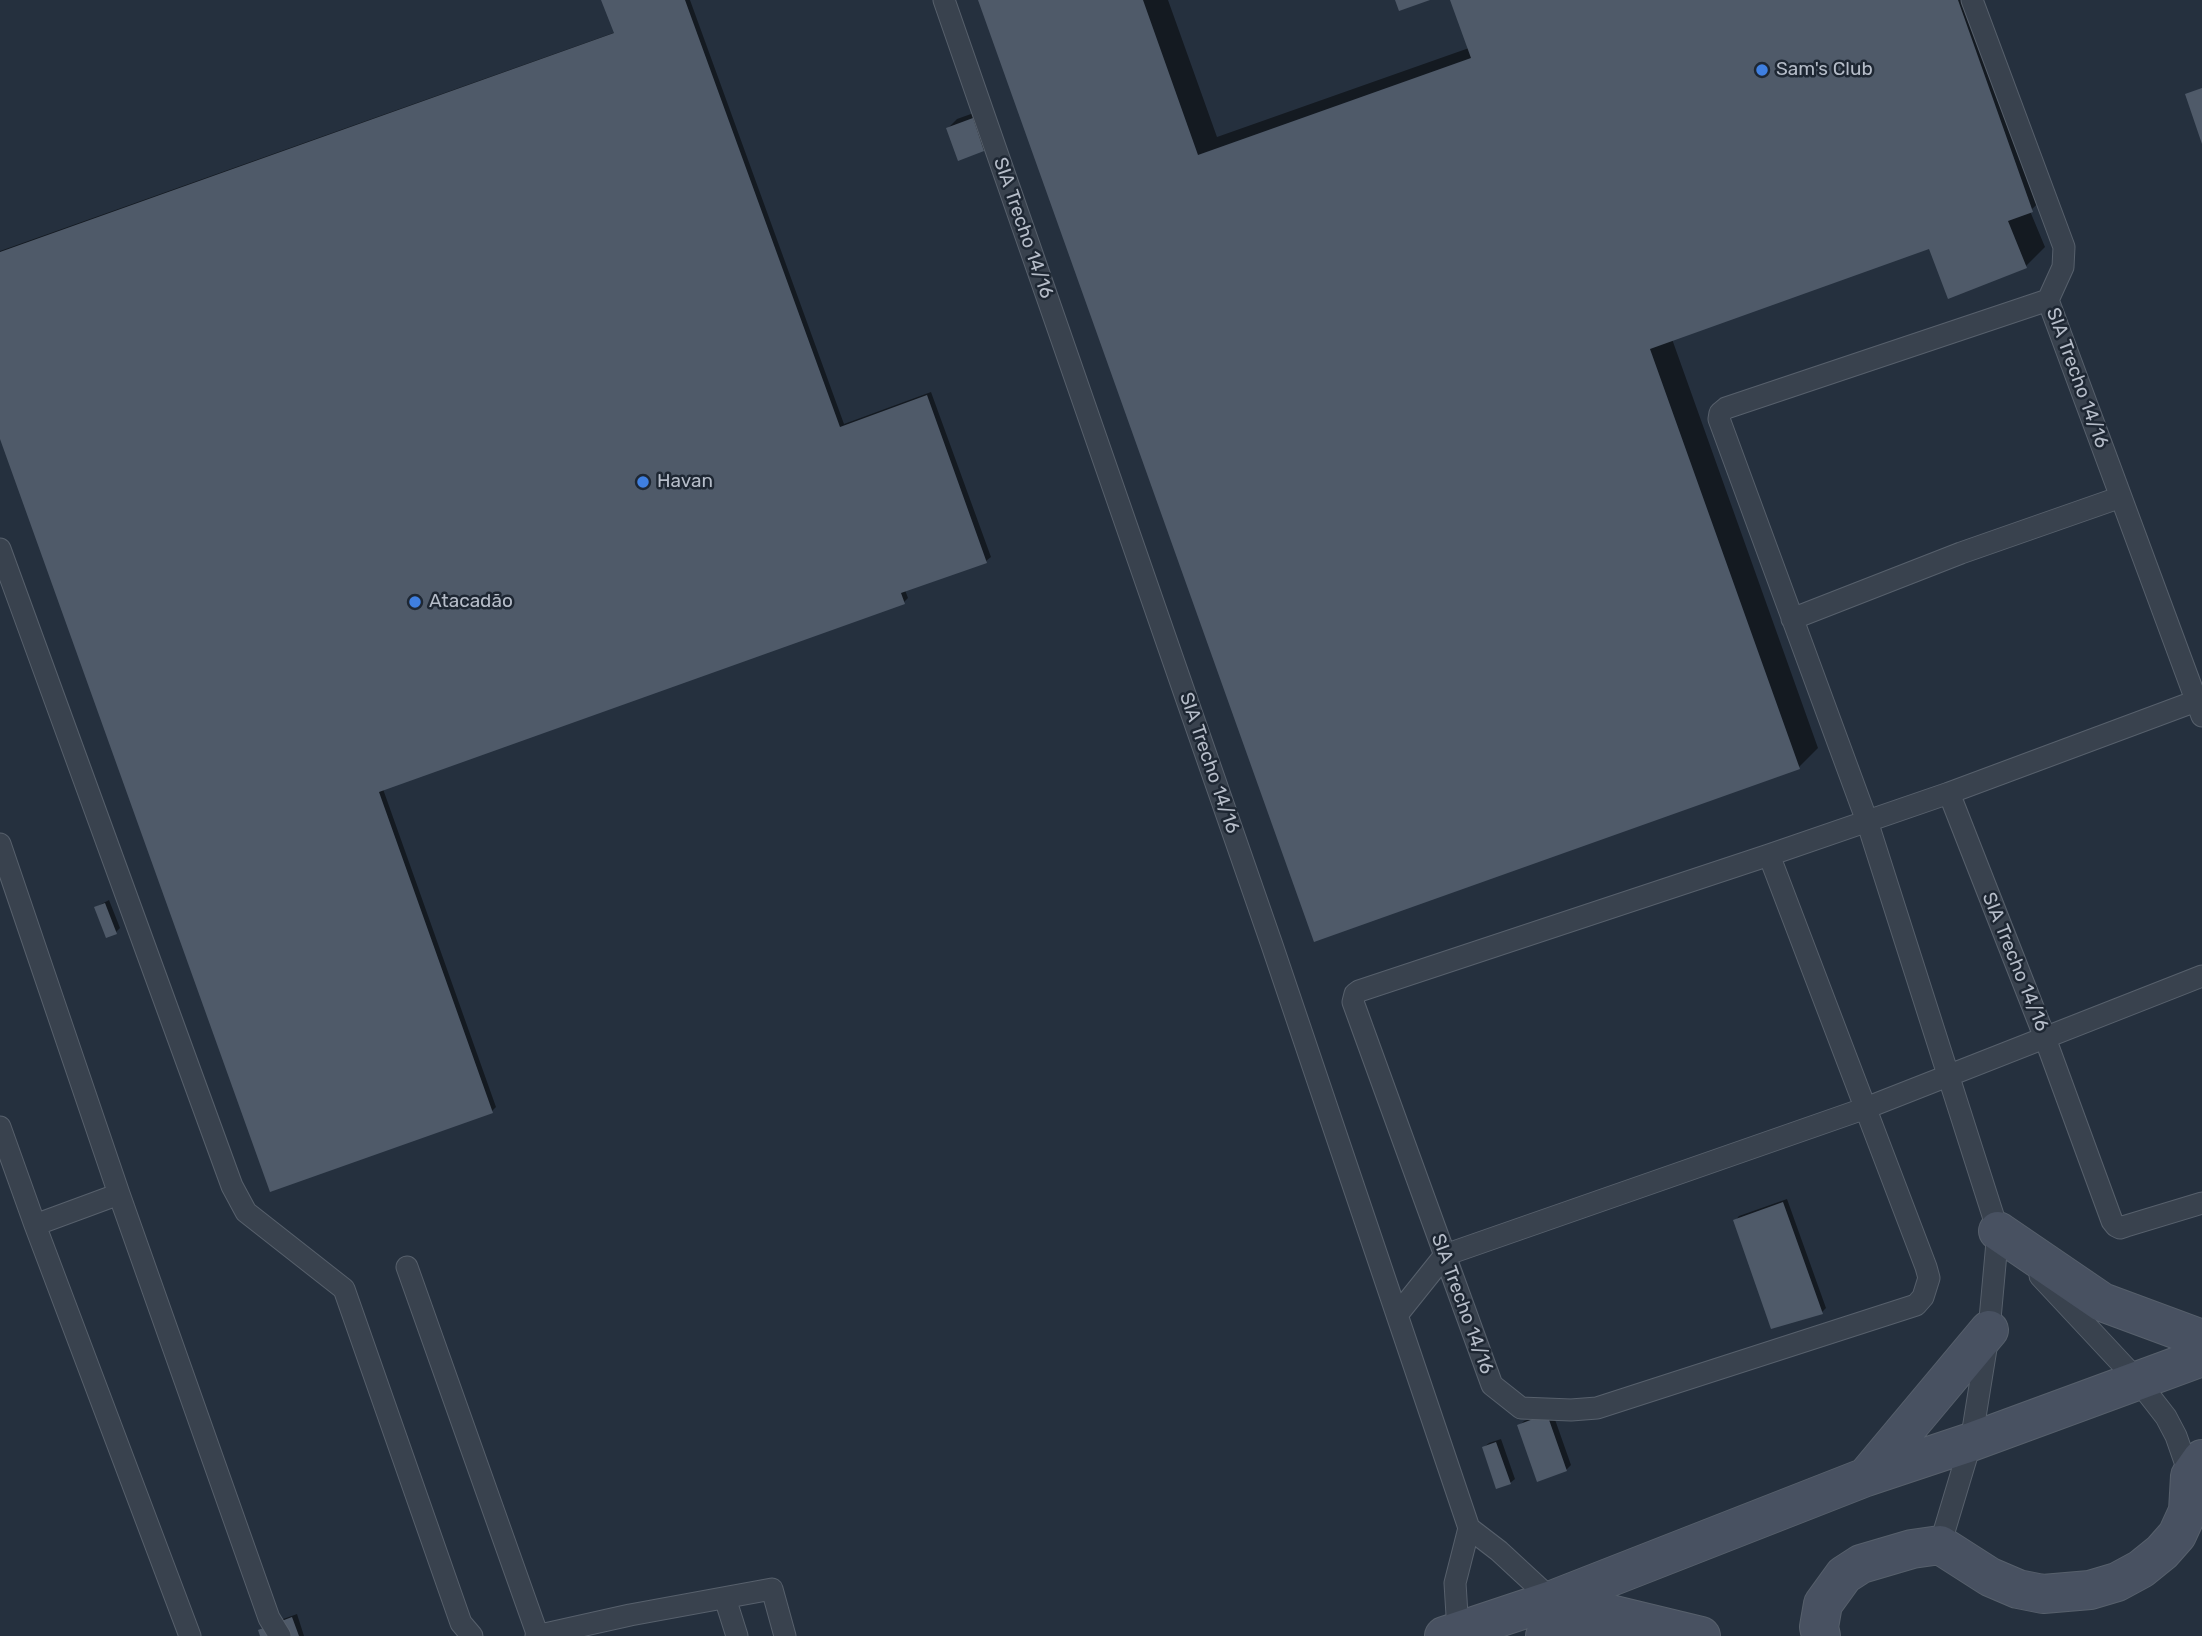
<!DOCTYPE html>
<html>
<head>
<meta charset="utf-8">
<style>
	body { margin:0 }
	canvas { display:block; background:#25303e }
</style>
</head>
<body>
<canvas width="2202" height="1636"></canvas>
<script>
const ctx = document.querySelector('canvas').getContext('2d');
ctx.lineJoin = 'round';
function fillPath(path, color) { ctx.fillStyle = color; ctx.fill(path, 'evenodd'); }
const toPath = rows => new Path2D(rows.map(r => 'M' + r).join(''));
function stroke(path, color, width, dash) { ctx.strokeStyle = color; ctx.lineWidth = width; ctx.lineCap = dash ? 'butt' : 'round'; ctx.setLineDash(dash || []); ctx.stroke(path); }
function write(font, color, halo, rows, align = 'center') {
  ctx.font = font + ' Rubik,sans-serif'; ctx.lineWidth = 5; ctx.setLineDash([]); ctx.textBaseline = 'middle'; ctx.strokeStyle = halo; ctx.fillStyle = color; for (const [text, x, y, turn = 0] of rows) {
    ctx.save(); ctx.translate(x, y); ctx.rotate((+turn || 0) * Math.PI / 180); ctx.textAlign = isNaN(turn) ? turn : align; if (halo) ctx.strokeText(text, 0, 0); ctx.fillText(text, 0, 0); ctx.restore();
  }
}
fillPath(toPath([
	[603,0,690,0,844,424,931,392,991,557,986,561,905,590,908,598,904,602,383,789,496,1107,492,1111,0,434,0,251,616,32],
	[980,0,1168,0,1217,137,1469,48,1452,0,1983,0,2051,191,2030,211,2045,247,2026,266,1930,247,1672,339,1818,748,1799,767],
	[982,110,993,140,984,150,948,128,957,119],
	[109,900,120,928,116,932,96,907],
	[1787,1199,1826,1308,1822,1312,1735,1221,1739,1216],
	[1552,1411,1571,1465,1566,1470,1519,1426,1524,1421],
	[1501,1439,1515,1479,1510,1483,1484,1447,1489,1443],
	[297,1614,304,1636,262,1636,260,1630,264,1626]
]), '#0007');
fillPath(toPath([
	[601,0,685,0,840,427,927,395,987,563,901,593,905,604,379,792,493,1113,270,1192,0,439,0,252,614,33],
	[978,0,1143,0,1198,155,1471,58,1450,0,1958,0,2033,212,2008,221,2027,268,1948,299,1929,249,1650,349,1800,769,1314,942],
	[1395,0,1430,0,1399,11],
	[2202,88,2202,144,2185,94],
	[973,118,984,151,958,161,946,128],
	[105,903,117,934,106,938,94,907],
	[1783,1202,1823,1314,1771,1329,1733,1220],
	[1547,1414,1567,1471,1537,1482,1517,1425],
	[1496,1442,1511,1484,1496,1489,1482,1447],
	[292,1617,299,1636,260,1636,258,1630]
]), '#4f5a69');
const lane = toPath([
	[944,0,1272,945,1469,1528,1455,1583,1458,1631],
	[1972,0,2064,247,2063,267,2048,300,2202,716],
	[0,549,232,1186,246,1212,344,1289,461,1623,472,1636],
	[1792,619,1961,553,2121,497],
	[1949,793,2045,1038,2112,1221,2116,1226,2120,1228,2126,1226,2202,1203],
	[0,844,119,1194,269,1618,280,1636],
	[1769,855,1926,1267,1929,1278,1923,1297,1916,1305,1597,1408,1571,1410,1521,1408,1492,1385,1353,1002,1355,994,1359,991,1769,855,1949,793,2196,701],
	[0,1127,35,1225,190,1636],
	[35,1225,119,1194],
	[407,1267,538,1636],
	[2040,1276,2138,1381,2166,1417,2176,1436,2190,1476],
	[1397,1315,1445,1255,1866,1108,2202,976],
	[1469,1528,1499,1551,1552,1600],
	[1940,1545,1971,1442,1989,1330,1998,1231,1867,821,1719,419,1720,413,1726,408,2048,300],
	[725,1598,737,1636],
	[536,1636,630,1615,772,1589,785,1636]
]);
const secondary = toPath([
	[1998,1231,2102,1302,2202,1339],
	[1866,1477,1989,1330],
	[1552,1600,1701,1636],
	[1444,1636,1552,1600,1866,1477,1971,1442,2202,1357],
	[1545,1636,1599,1629,1622,1634],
	[1821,1636,1819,1627,1823,1604,1844,1575,1861,1564,1912,1549,1940,1545,1990,1577,2018,1589,2043,1594,2090,1590,2117,1582,2141,1569,2162,1552,2177,1535,2188,1511,2190,1476,2202,1459]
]);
stroke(lane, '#57606c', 23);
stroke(secondary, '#57606c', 40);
stroke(lane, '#39424e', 21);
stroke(secondary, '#485161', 38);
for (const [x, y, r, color] of [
	[1762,70,7,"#3f7fe0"],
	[643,482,7,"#3f7fe0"],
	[415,602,7,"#3f7fe0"]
]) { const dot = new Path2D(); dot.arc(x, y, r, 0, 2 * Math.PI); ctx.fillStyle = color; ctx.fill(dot); stroke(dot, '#1e2733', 2.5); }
write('19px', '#b6bdc9', '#1e2733', [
	["Sam's Club",1776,70],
	["Havan",657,482],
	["Atacadão",429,602]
], 'left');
write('19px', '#b6bdc9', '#1e2733', [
	["SIA Trecho 14/16",1023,228,71],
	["SIA Trecho 14/16",2077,378,70],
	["SIA Trecho 14/16",1209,763,71],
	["SIA Trecho 14/16",2015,962,68],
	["SIA Trecho 14/16",1462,1304,70]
]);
</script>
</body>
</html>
